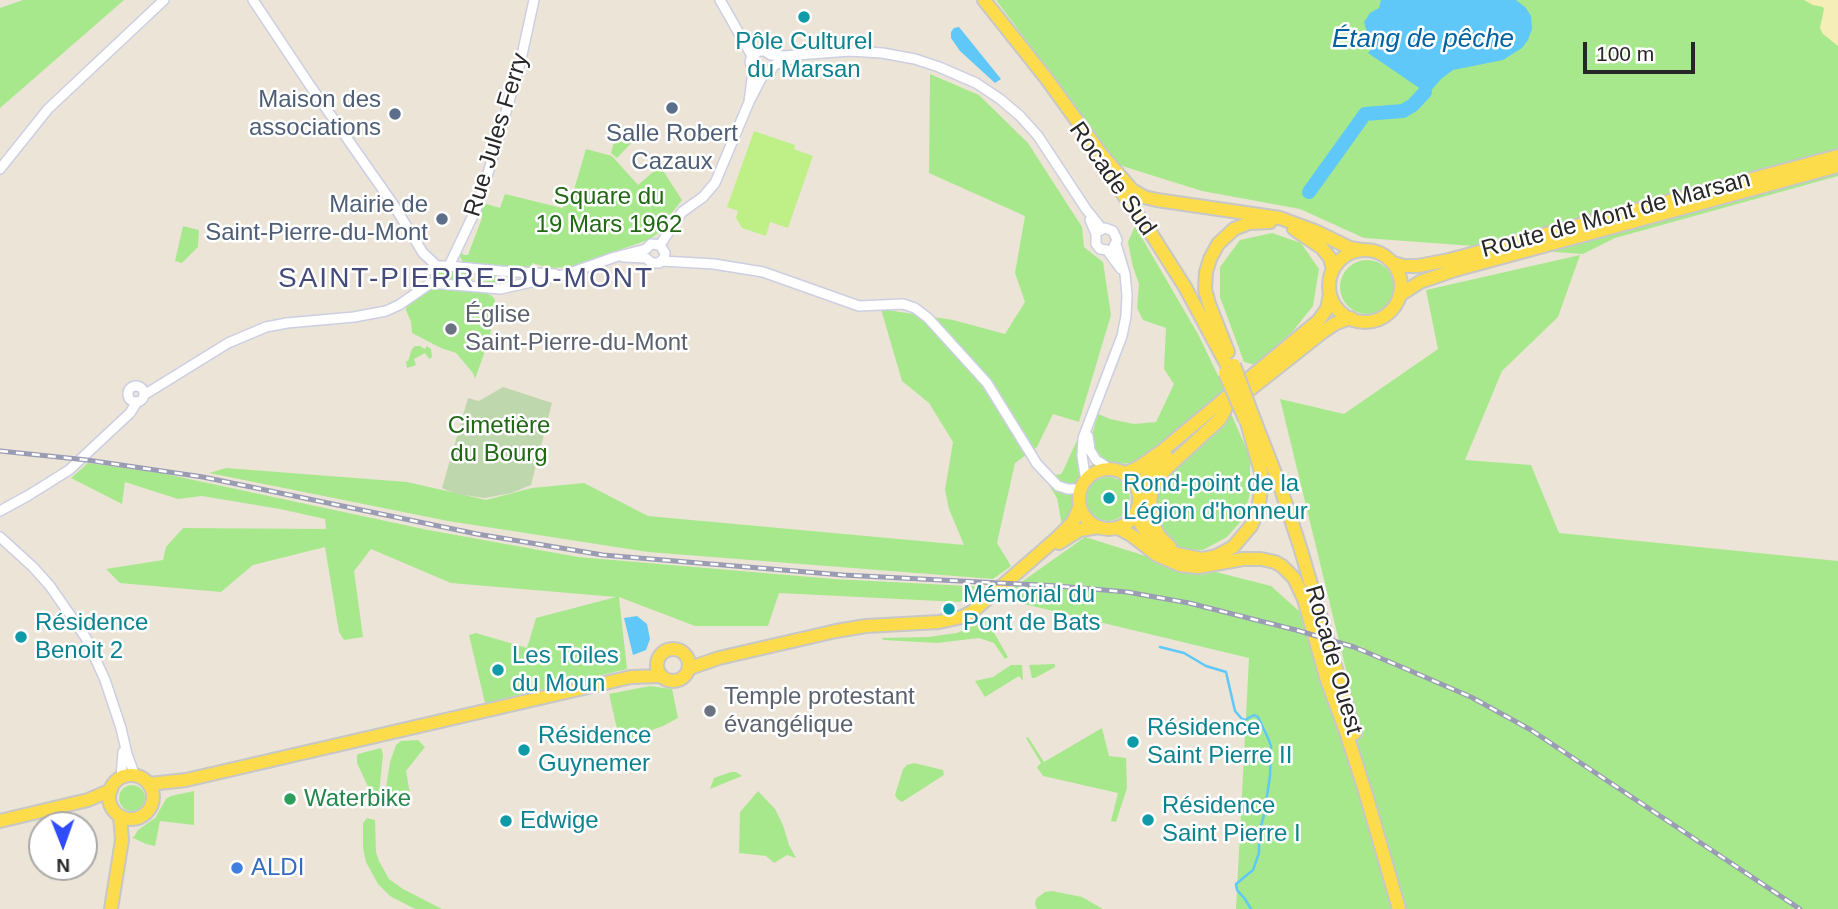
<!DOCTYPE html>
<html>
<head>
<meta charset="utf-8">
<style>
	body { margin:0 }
	#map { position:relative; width:1838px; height:909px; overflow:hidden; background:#ece4d7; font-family:Arial,sans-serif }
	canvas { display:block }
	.north { position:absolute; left:28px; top:811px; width:70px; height:70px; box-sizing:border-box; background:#fff; border:2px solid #a9a9a9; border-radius:50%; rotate:179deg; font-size:19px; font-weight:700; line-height:28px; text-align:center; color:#272727 }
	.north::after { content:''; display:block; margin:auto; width:24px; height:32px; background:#304cff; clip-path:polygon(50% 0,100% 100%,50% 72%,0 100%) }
	.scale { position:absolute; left:1583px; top:42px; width:112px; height:32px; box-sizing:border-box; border:4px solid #272727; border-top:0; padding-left:9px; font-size:21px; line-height:24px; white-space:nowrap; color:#272727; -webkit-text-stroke:5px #fff; paint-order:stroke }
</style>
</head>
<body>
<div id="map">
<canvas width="1838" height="909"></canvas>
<div class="north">N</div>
<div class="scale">100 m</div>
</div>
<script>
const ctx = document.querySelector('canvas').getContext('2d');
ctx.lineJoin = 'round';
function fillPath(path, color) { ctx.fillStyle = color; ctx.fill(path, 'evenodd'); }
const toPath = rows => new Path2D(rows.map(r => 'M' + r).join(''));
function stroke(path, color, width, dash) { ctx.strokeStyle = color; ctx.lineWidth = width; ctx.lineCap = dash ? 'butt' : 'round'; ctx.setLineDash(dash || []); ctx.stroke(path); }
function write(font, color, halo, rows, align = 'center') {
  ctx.font = font + ' Arial,sans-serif'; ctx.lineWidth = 5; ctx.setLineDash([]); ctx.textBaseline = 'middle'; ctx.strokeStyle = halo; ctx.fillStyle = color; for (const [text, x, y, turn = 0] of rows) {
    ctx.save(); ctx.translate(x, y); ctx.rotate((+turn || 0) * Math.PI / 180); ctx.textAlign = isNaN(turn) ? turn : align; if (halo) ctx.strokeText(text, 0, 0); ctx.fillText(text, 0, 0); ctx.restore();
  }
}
fillPath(toPath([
	[23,0,124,0,0,108,0,8],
	[996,0,1838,0,1838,176,1615,238,1583,254,1364,238,1300,209,1202,191,1119,165],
	[930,74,979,95,1028,143,1082,227,1084,247,1103,262,1111,315,1079,422,1053,414,1037,447,1015,463,997,543,1011,566,993,579,648,552,448,521,209,473,226,468,407,482,486,500,532,488,584,483,648,516,964,545,949,509,945,490,953,442,929,403,902,381,881,309,953,320,1005,334,1025,302,1015,273,1025,216,929,173],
	[619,122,635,139,617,158,611,153],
	[586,149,612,156,638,185,660,166,682,200,663,224,663,230,648,240,570,267,549,268,532,263,529,271,463,263,459,254,460,251,464,255,468,255,482,218,478,214,483,203,500,208,505,194,562,208,568,203,568,200,571,200],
	[183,226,199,230,198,247,182,263,175,261],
	[1135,226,1198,334,1225,390,1150,456,1132,463,1119,464,1105,461,1096,450,1092,435,1098,414,1110,419,1134,424,1156,422,1174,384,1164,369,1166,328,1143,320,1137,308,1139,284,1133,267,1128,242],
	[1272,233,1301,243,1319,269,1313,306,1293,331,1255,365,1244,362,1220,297,1220,267,1240,240],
	[1580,255,1558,317,1502,371,1465,460,1531,465,1559,533,1838,561,1838,909,1236,909,1249,658,999,598,1085,537,1152,558,1179,570,1199,575,1216,572,1271,586,1299,611,1324,684,1348,678,1280,399,1344,414,1438,349,1426,290],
	'1340 287a27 27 0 1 1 54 0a27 27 0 1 1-54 0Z',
	[437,270,473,273,472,284,437,280,434,277,433,274],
	[477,274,496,276,497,284,493,287,476,285],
	[430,288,486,293,492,296,495,300,490,337,475,379,473,373,456,353,441,348,412,333,411,322,406,310,407,305],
	[415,346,420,346,425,349,427,346,431,349,432,357,429,359,425,353,414,359,416,365,407,368,406,361,408,361,412,349],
	[1230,411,1250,457,1250,494,1243,519,1227,537,1203,550,1177,549,1158,536,1153,510,1157,494,1178,462],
	[1078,438,1081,438,1081,474,1076,484,1070,487,1054,479,1055,475,1061,474,1063,471],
	[88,463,161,473,428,530,578,557,834,579,987,587,959,602,779,593,768,626,695,626,619,597,627,669,485,703,469,635,476,633,527,648,536,618,616,597,451,583,371,549,354,571,363,637,344,640,339,632,325,547,253,565,221,592,120,583,106,569,163,560,166,547,183,528,326,529,325,519,280,509,202,496,178,499,125,482,122,504,71,478],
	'1086 499a22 22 0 1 1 44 0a22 22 0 1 1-44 0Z',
	[1049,485,1074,493,1072,514,1062,525,1057,498],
	[990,618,996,621,989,624,1008,657,1005,659,994,643,979,638,937,643,884,640,881,638,928,637,957,633],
	[1055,664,1055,667,1035,678,1032,678,1029,665],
	[1011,665,1022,665,1023,681,1019,676,985,697,975,681,993,677],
	[650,686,672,689,678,718,663,726,620,742,609,694],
	[1102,728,1109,756,1126,758,1127,788,1116,822,1111,821,1118,793,1043,776,1037,767,1041,763,1026,738,1028,737,1044,762],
	[418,740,425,747,406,771,410,794,393,797,388,794,386,788,390,762,396,745,401,741],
	[381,748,383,754,379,794,375,798,371,793,357,763,357,756,358,754],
	[914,763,943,770,944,775,902,802,897,799,895,795,903,769,907,765],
	[731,772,736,772,742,776,710,789,714,778],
	'119 798a13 13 0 1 1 26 0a13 13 0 1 1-26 0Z',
	[194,791,194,825,160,821,155,846,146,844,131,837,134,837,138,830,155,818,166,799,171,796],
	[758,791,775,809,783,825,789,845,796,858,787,855,774,863,766,856,739,853,740,812],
	[367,818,375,820,376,852,379,861,389,879,403,889,442,909,415,909,390,896,378,884,366,862,363,848,363,823],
	[1052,891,1082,897,1103,909,1037,909,1035,904,1036,899,1045,892]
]), '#a8e88d');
fillPath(toPath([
	[1804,0,1838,0,1838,46,1823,34,1820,28,1824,9,1823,7,1813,5]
]), '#f5eeb6');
fillPath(toPath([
	[503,387,552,403,531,485,511,493,485,498,456,494,442,488,468,398,479,401]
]), '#bfd7ac');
fillPath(toPath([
	[754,131,795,145,794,149,813,156,788,228,770,222,766,236,742,228,736,218,738,211,727,207]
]), '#bff088');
fillPath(toPath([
	[1381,0,1516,0,1526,8,1531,16,1532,29,1528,40,1522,48,1503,60,1453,70,1441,79,1428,94,1368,53,1372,48,1371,39,1367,32,1364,22,1370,13,1379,8],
	[959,27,1001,79,995,83,960,51,951,38,951,32,954,28],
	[637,616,647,624,650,639,646,650,633,655,624,618]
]), '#5fc8f8');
stroke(toPath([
	[1160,647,1184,653,1206,666,1226,672,1235,711,1242,719,1245,720,1254,715,1258,717,1268,738,1271,746,1270,776,1264,815,1259,833,1259,853,1253,870,1236,884,1237,890,1245,899,1251,909]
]), '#5fc8f8', 2.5);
stroke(toPath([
	[1309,192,1365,114,1403,111,1413,105,1425,92]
]), '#5fc8f8', 14);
const minor = toPath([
	[253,0,309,84,393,204,423,253,437,266],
	[720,0,752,56],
	[749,102,753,71,750,62,752,56,759,51,765,51,771,55,783,56,850,51,882,53,915,59,939,67,976,83,1000,99,1020,116,1038,136,1086,209,1102,229],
	[0,169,48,109,164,0],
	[1090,220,1096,234,1096,244,1100,249,1107,250,1121,269],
	[1097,232,1105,228,1113,231,1117,240,1114,246],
	[660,245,682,212,703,197,715,183,749,102,763,75,770,72,774,65,791,59],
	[623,257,646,258,652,263,659,263,664,258,665,253,660,245],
	[662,261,714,264,763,272,859,306,903,304,915,308,928,318,987,383,1037,464,1058,486,1068,489,1081,489],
	[449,266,477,207,486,180,520,64,534,0],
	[429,270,437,266,449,266,500,271,555,274],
	[431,283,500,289,567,274,615,257,646,249,651,244,660,245],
	'128 394a8 8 0 1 1 16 0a8 8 0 1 1-16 0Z',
	[144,395,228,343,266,327,287,323,354,317,386,311,399,305,431,283],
	[1088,436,1090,450,1096,460,1112,470],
	[1086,481,1082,456,1083,438,1122,336,1126,316,1127,295,1125,274,1116,244],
	[0,511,29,495,69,470,130,413,137,402],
	[0,537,33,567,50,586,86,638,105,680,121,728,127,754,135,776],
	[121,778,123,752]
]);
const major = toPath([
	[984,0,1046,78,1101,154,1132,190,1144,197,1157,200,1280,218,1315,231,1350,248,1362,250],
	[1111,177,1152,235,1185,287,1229,369],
	[1294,229,1322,248,1330,258,1333,270],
	'1329 286a36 36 0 1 1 72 0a36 36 0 1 1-72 0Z',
	[1393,263,1404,266,1418,266,1449,260,1838,156],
	[1400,295,1420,282,1455,270,1838,166],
	[1228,352,1209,304,1205,289,1206,272,1210,259,1218,244,1234,229,1249,223,1270,222],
	[1238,399,1324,331,1336,323,1351,318],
	[1252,414,1280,486,1300,547,1355,733],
	'1079 499a30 30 0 1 1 60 0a30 30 0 1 1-60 0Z',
	[1124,474,1139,467,1162,451,1318,321,1327,309,1330,294],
	[1138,491,1148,473,1167,457],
	[1135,514,1148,536,1157,545,1177,554,1202,559,1216,556,1233,547,1251,526,1258,510,1261,490,1261,472,1246,419],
	[1118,528,1131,535,1157,555,1180,565,1198,567,1243,559,1261,559,1275,562,1282,566,1294,578,1304,599,1327,680,1346,732,1365,791,1399,909],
	[1059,543,1080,530,1099,527],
	[1170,547,1159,536,1153,525,1150,502,1152,490,1158,478,1168,467,1220,419,1226,408],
	'657 665a16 16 0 1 1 32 0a16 16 0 1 1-32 0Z',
	[690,668,719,658,836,631,866,626,939,622,962,617,972,612,1057,538,1073,522,1080,506],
	'109 797a22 22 0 1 1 44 0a22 22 0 1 1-44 0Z',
	[149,784,186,780,631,677,662,676],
	[0,821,88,800,111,790],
	[111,909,122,840,120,816]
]);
stroke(minor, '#cccfe2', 12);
stroke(major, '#c7c7c7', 16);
stroke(minor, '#fff', 9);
stroke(major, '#fcdc4b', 12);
const rail = toPath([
	[0,451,87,460,203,477,477,534,603,555,843,575,1058,586,1127,592,1189,603,1296,630,1354,647,1404,668,1471,697,1531,730,1800,909]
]);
stroke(rail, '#9a9cb4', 5);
stroke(rail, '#fff', 2.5, [8]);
const majorBridge = toPath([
	[1234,365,1252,414],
	[1225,373,1245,419]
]);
stroke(majorBridge, '#c7c7c7', 16, []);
stroke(majorBridge, '#fcdc4b', 12);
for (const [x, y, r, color] of [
	[804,17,7,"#0f9aa8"],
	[672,108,7,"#5c6f8a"],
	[395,114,7,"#5c6f8a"],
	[442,219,7,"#5c6f8a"],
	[451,329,7,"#6b7280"],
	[1109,498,7,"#0f9aa8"],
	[949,609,7,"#0f9aa8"],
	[21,637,7,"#0f9aa8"],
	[498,670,7,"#0f9aa8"],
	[710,711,7,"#6b7280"],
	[1133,742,7,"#0f9aa8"],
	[524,750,7,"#0f9aa8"],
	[290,799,7,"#2e9e5b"],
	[1148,820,7,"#0f9aa8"],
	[506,821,7,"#0f9aa8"],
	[237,868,7,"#3f7fe0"]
]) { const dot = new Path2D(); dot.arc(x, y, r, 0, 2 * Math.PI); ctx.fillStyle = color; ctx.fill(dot); stroke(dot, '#fff', 2.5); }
write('24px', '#0d838f', '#fff', [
	["Pôle Culturel",804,42,"center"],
	["du Marsan",804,70,"center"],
	["Rond-point de la",1123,484],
	["Légion d'honneur",1123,512],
	["Mémorial du",963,595],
	["Pont de Bats",963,623],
	["Résidence",35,623],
	["Benoit 2",35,651],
	["Les Toiles",512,656],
	["du Moun",512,684],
	["Résidence",1147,728],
	["Saint Pierre II",1147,756],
	["Résidence",538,736],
	["Guynemer",538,764],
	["Résidence",1162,806],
	["Saint Pierre I",1162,834],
	["Edwige",520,821]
], 'left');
write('24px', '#4e5e75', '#fff', [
	["Maison des",381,100],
	["associations",381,128],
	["Salle Robert",672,134,"center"],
	["Cazaux",672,162,"center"],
	["Mairie de",428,205],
	["Saint-Pierre-du-Mont",428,233]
], 'right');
write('24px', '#272727', '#fff', [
	["Rue Jules Ferry",497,135,-73],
	["Rocade Sud",1112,179,55],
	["Route de Mont de Marsan",1616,215,-15],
	["Rocade Ouest",1333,660,74]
]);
write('24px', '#206813', '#fff', [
	["Square du",609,197],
	["19 Mars 1962",609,225],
	["Cimetière",499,426],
	["du Bourg",499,454]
]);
write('24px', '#5b616d', '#fff', [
	["Église",465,315],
	["Saint-Pierre-du-Mont",465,343],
	["Temple protestant",724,697],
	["évangélique",724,725]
], 'left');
write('24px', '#27864d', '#fff', [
	["Waterbike",304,799]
], 'left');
write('24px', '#366cbe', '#fff', [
	["ALDI",251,868]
], 'left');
write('italic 26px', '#0262a0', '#fff', [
	["Étang de pêche",1423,40]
]);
ctx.letterSpacing = '2px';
write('28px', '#444b7b', '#fff', [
	["SAINT-PIERRE-DU-MONT",466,279]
]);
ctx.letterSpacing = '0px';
</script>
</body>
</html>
